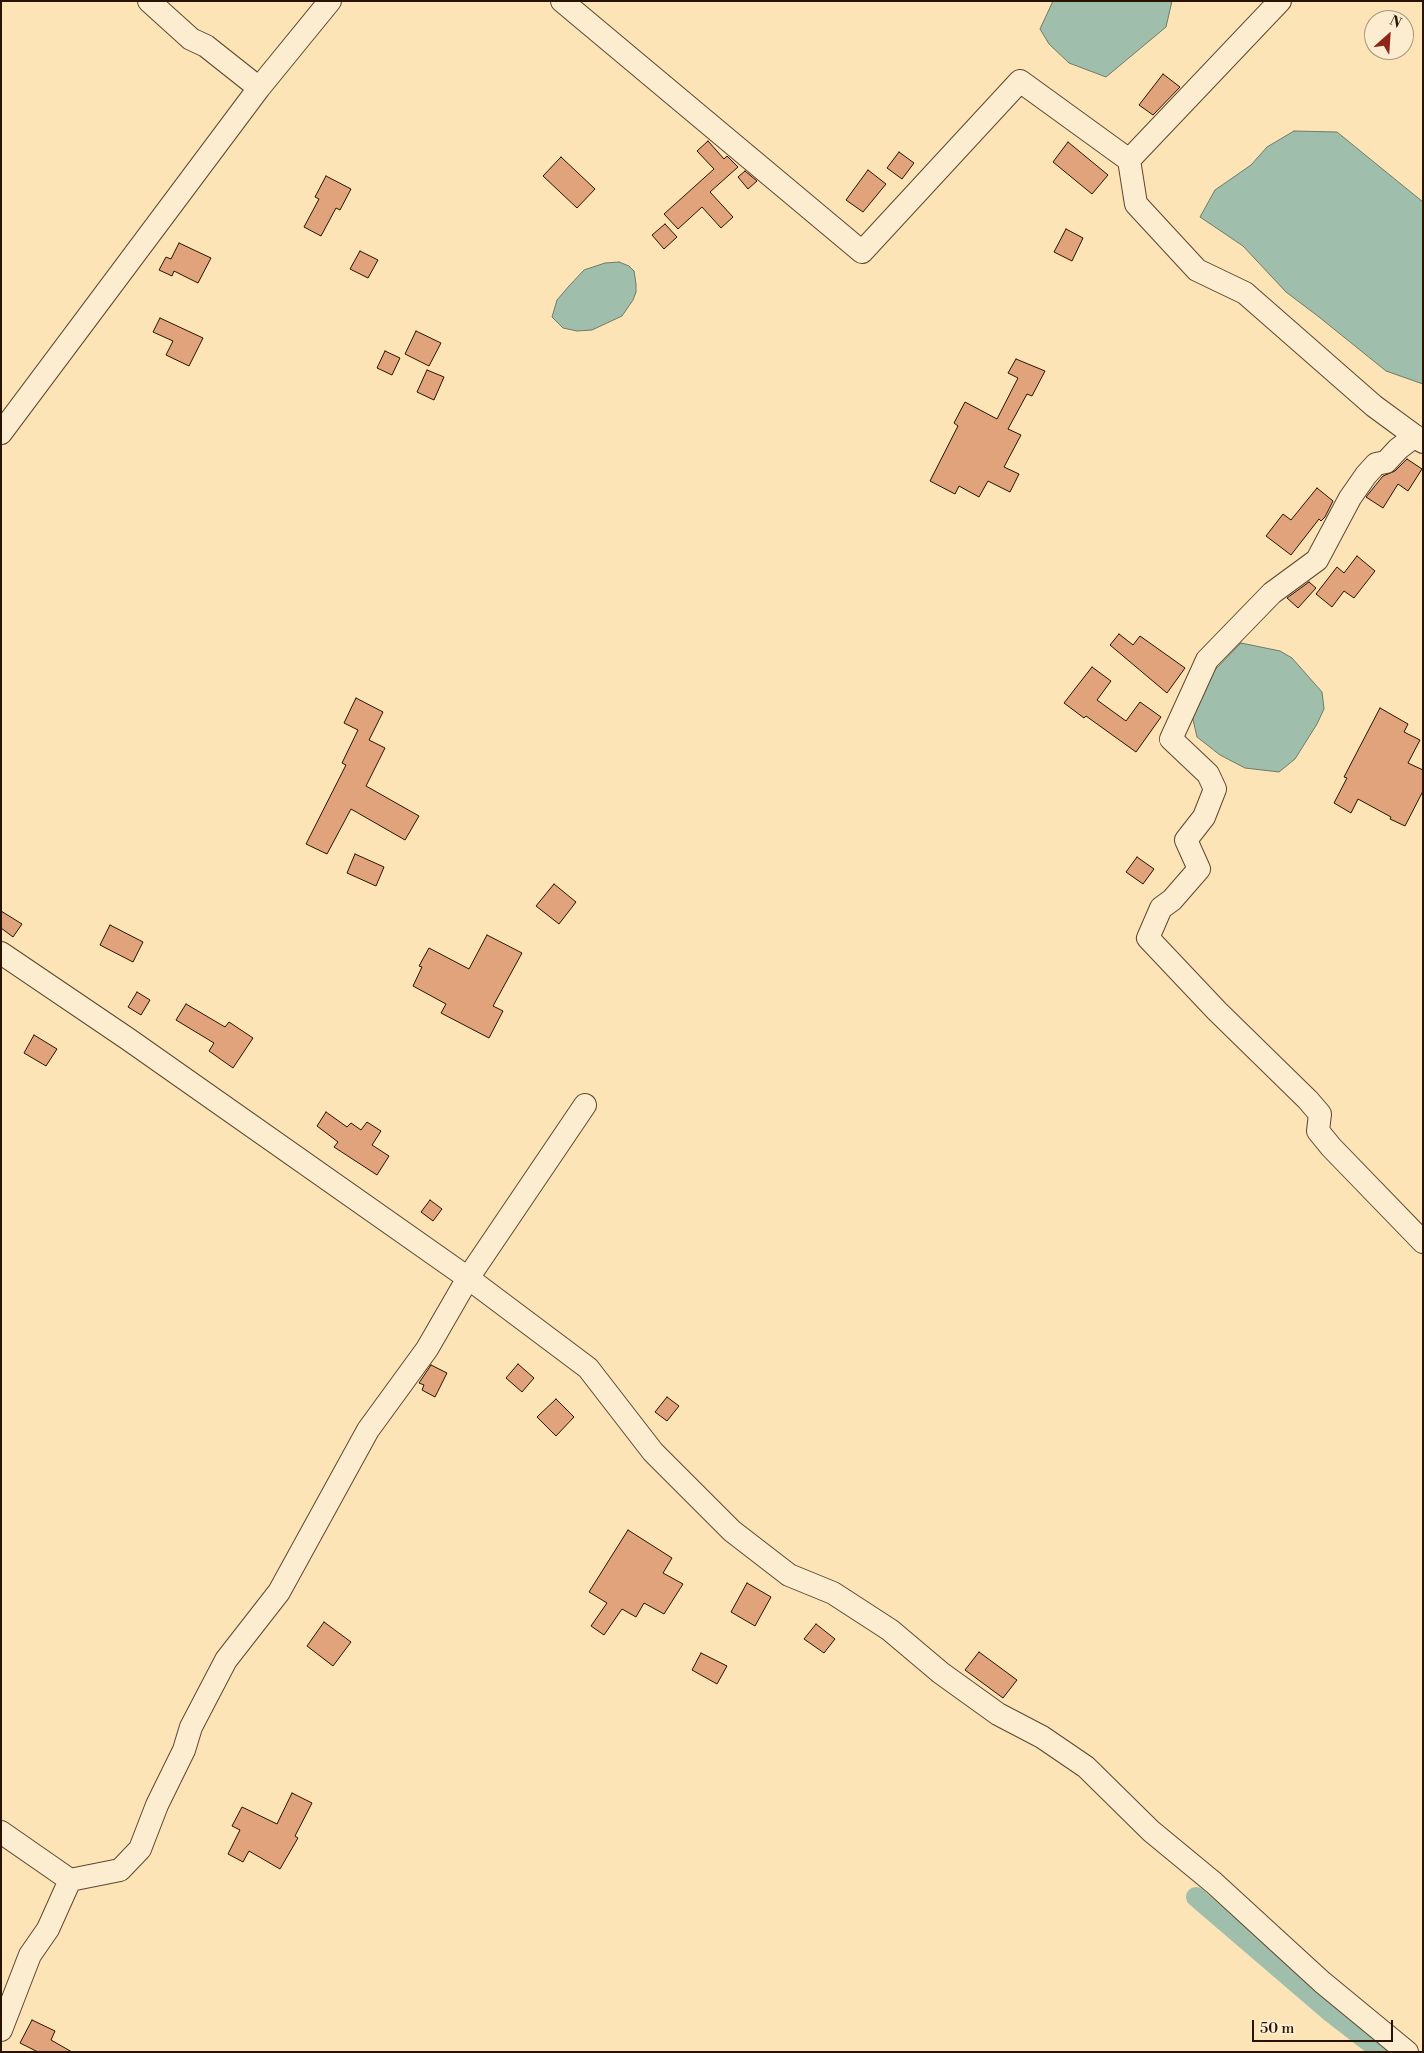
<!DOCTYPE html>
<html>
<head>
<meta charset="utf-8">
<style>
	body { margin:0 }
	#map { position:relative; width:1424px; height:2053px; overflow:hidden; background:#fce4b7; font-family:"Libre Bodoni",serif }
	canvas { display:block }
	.frame { position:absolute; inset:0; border:2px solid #281300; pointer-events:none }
	.north { position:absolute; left:1364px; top:10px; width:50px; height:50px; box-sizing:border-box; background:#fdedd0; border:1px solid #a8967d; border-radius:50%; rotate:26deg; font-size:14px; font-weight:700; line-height:20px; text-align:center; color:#281300 }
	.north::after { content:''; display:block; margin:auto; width:18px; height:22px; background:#8f2418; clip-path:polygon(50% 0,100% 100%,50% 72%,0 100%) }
	.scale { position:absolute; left:1252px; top:2020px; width:141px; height:22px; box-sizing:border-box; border:2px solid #281300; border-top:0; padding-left:6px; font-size:15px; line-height:18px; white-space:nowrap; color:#281300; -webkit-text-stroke:4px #fdedd0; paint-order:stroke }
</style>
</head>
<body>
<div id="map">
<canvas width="1424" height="2053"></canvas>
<div class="frame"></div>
<div class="north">N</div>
<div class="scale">50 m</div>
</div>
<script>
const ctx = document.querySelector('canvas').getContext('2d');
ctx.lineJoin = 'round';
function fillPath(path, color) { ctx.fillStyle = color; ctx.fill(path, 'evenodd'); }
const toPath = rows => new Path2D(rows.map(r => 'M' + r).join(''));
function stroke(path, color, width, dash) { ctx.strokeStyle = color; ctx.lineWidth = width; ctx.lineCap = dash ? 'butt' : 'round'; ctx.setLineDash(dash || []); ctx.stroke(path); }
const water = toPath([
	[1053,1,1172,1,1166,27,1106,77,1069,63,1049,44,1040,29,1053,1],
	[1294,131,1337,132,1423,202,1423,384,1386,371,1319,317,1286,292,1243,246,1200,217,1215,190,1251,165,1267,147,1294,131],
	[619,262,629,266,634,271,636,284,636,292,633,300,622,316,592,330,577,331,563,328,552,317,557,300,569,286,584,270,605,263,619,262],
	[1241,643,1280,651,1292,658,1322,692,1324,709,1317,724,1295,759,1279,772,1245,768,1220,755,1197,737,1191,711,1206,679,1241,643]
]);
fillPath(water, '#9fbfac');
stroke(water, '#6f7a67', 1);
stroke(toPath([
	[1196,1897,1329,2011,1382,2052]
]), '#9fbfac', 20);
const building = toPath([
	[1163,74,1180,87,1153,115,1139,105,1163,74],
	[708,141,724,159,727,156,738,167,710,192,733,217,721,228,702,207,678,229,664,214,714,169,697,151,708,141],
	[1068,142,1108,175,1092,194,1053,162,1068,142],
	[899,152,914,163,902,179,887,168,899,152],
	[561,157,595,189,577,208,543,176,561,157],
	[868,170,886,184,863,212,846,200,868,170],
	[745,171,757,181,748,189,738,177,745,171],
	[326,176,351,189,340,210,336,208,321,236,304,227,319,199,315,197,326,176],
	[665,224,677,237,664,249,652,235,665,224],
	[1066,229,1083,238,1072,261,1054,252,1066,229],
	[179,243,211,258,198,283,174,271,172,276,159,270,166,257,171,259,179,243],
	[360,251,378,260,368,278,350,269,360,251],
	[160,318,203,338,189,366,166,355,173,341,153,332,160,318],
	[416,331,441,343,429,366,405,354,416,331],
	[385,351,400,358,392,375,377,368,385,351],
	[1016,359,1045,371,1032,396,1027,394,1008,429,1021,435,1004,467,1019,474,1010,492,988,481,979,497,959,486,955,494,930,481,958,426,954,423,965,402,997,419,1018,378,1008,373,1016,359],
	[427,370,444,377,434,400,417,392,427,370],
	[1407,459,1422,469,1408,491,1398,484,1383,508,1366,497,1383,476,1395,471,1407,459],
	[1317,488,1333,501,1325,517,1321,521,1319,519,1291,555,1266,536,1283,514,1291,520,1317,488],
	[1357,556,1375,571,1354,598,1344,591,1332,607,1316,594,1337,567,1344,573,1357,556],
	[1309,582,1316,588,1298,608,1287,598,1309,582],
	[1119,634,1133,645,1140,636,1185,668,1167,693,1110,645,1119,634],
	[1092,667,1111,681,1097,700,1126,721,1140,702,1161,717,1136,752,1086,716,1084,718,1064,703,1092,667],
	[356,698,383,712,369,740,385,748,366,786,419,816,405,840,351,809,327,854,306,844,346,765,342,763,358,730,344,723,356,698],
	[1380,708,1408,724,1404,732,1420,740,1408,763,1423,770,1423,791,1405,826,1390,819,1391,817,1358,799,1351,813,1334,803,1347,778,1344,777,1380,708],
	[355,854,384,867,376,886,347,873,355,854],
	[1137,857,1154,869,1143,884,1126,872,1137,857],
	[554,884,576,902,559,924,536,906,554,884],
	[1,911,22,924,13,937,1,928,1,911],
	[110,925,143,942,133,962,100,945,110,925],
	[487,935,522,953,493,1006,503,1011,489,1038,441,1013,446,1004,413,986,422,967,419,966,429,948,469,969,487,935],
	[137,992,150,1000,141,1015,128,1007,137,992],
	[186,1004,225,1027,229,1022,253,1038,233,1068,209,1051,214,1043,176,1020,186,1004],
	[34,1035,57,1049,46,1066,24,1053,34,1035],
	[326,1112,347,1127,351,1123,361,1130,367,1122,381,1131,372,1145,389,1156,377,1175,334,1147,338,1142,317,1126,326,1112],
	[430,1200,442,1209,433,1221,421,1212,430,1200],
	[518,1364,534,1378,522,1392,506,1378,518,1364],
	[431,1365,447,1373,435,1397,422,1390,424,1385,419,1383,431,1365],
	[667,1397,679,1406,667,1421,655,1412,667,1397],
	[556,1399,574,1417,556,1436,537,1417,556,1399],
	[628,1530,672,1558,663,1573,683,1584,664,1614,644,1603,636,1617,622,1609,604,1635,591,1626,607,1603,589,1592,628,1530],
	[747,1583,771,1597,755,1626,731,1612,747,1583],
	[324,1622,351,1642,333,1666,307,1646,324,1622],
	[816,1624,835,1639,824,1653,804,1639,816,1624],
	[979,1652,1017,1680,1003,1698,965,1670,979,1652],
	[701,1653,727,1666,717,1684,692,1670,701,1653],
	[292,1793,312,1803,295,1836,298,1838,280,1869,249,1851,243,1862,228,1854,240,1830,232,1826,242,1807,277,1824,292,1793],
	[32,2020,55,2031,51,2040,72,2052,38,2052,20,2043,32,2020]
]);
fillPath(building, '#e1a37c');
stroke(building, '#281300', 1);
const street = toPath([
	[149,1,191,39,206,46,259,88],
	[562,1,862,252,1020,81,1129,160,1280,1],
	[1129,160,1136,204,1197,270,1245,293,1374,406,1423,442],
	[1,433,259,88,330,1],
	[1415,436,1398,449,1386,462,1376,464,1366,475,1350,498,1317,560,1272,593,1207,660,1171,739,1208,774,1215,789,1204,817,1186,840,1199,869,1172,900,1161,908,1148,938,1217,1011,1308,1100,1320,1114,1318,1131,1331,1147,1423,1242],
	[1,953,128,1039,468,1278,585,1105],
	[1,1832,70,1880,120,1870,140,1849,157,1805,184,1750,191,1727,226,1660,279,1592,368,1430,427,1349,468,1278,588,1368,653,1452,732,1531,789,1575,833,1593,890,1630,941,1673,998,1714,1042,1737,1086,1767,1151,1831,1214,1883,1322,1982,1407,2052],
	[1,2030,30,1955,48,1929,70,1880]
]);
stroke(street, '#5d472e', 24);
stroke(street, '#fdedd0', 22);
</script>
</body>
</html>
